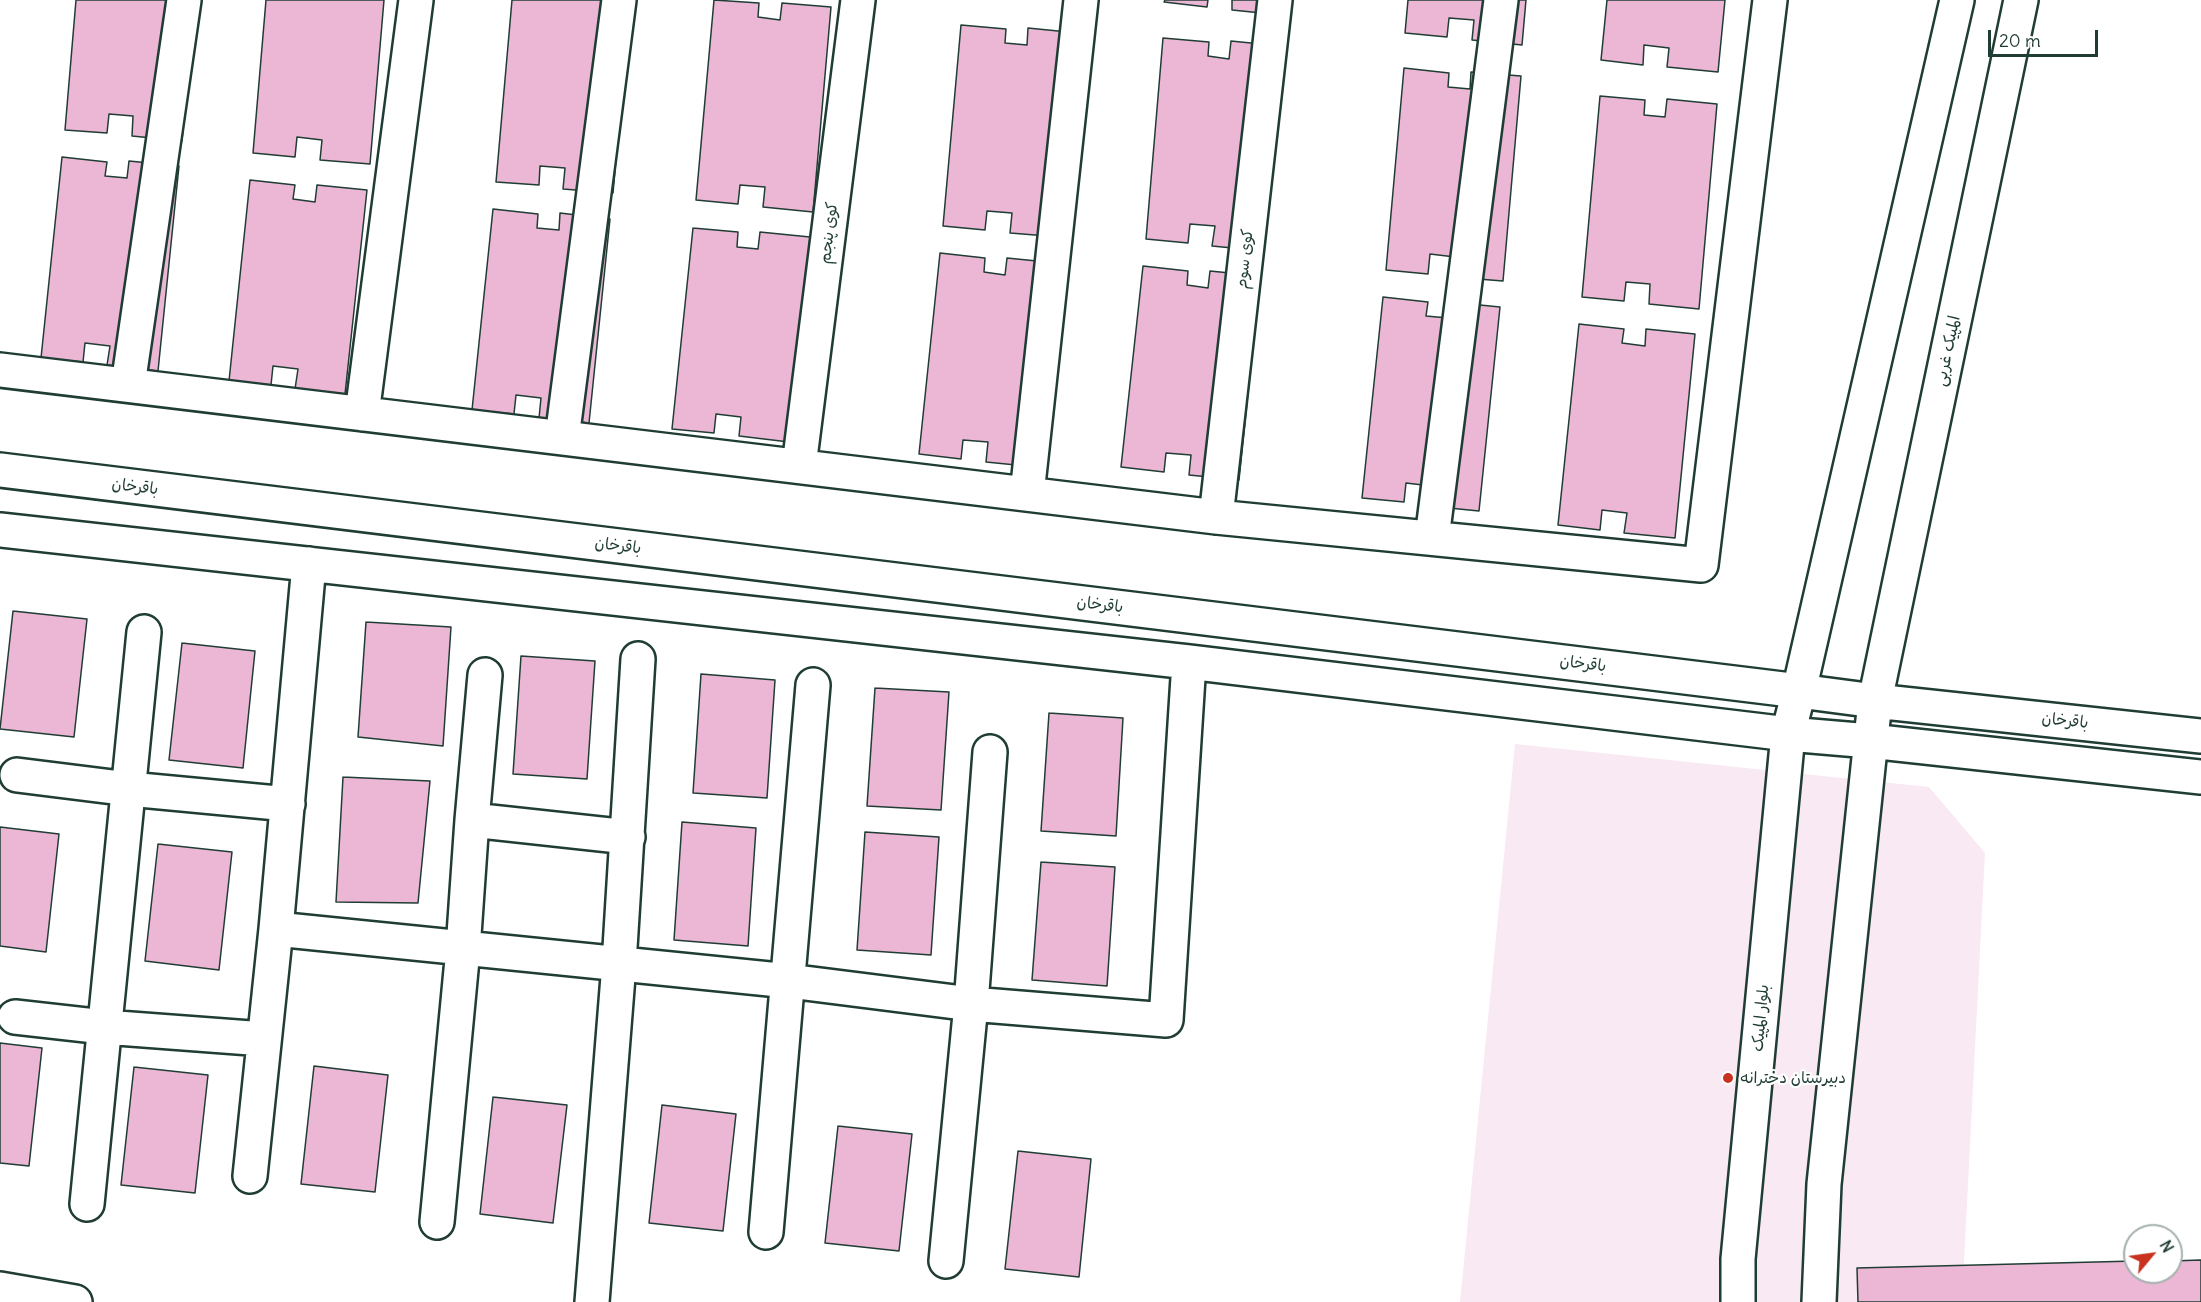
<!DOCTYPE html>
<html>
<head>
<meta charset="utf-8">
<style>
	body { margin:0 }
	#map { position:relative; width:2201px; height:1302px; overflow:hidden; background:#fff; font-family:Delius,sans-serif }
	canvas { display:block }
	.north { position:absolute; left:2123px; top:1224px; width:60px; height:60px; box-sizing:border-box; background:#fff; border:2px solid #a5b1ae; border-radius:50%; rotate:61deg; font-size:16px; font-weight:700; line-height:24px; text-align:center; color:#1f3d34 }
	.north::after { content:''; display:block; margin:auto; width:21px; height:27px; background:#c8321e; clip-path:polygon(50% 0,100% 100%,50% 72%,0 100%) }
	.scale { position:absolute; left:1988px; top:30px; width:110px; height:27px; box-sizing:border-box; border:3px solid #1f3d34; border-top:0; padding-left:8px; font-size:18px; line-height:21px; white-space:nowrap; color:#1f3d34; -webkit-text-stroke:4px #fff; paint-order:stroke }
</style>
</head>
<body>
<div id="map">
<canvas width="2201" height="1302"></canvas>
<div class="north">N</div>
<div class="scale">20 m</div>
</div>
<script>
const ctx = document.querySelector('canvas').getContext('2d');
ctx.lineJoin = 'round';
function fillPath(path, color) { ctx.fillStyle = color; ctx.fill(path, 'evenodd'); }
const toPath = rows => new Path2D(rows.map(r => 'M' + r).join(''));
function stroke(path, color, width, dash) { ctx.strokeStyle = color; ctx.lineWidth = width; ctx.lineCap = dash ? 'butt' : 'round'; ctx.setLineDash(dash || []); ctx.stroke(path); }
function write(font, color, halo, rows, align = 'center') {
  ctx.font = font + ' Delius,"Playpen Sans Arabic",sans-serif'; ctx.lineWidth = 4.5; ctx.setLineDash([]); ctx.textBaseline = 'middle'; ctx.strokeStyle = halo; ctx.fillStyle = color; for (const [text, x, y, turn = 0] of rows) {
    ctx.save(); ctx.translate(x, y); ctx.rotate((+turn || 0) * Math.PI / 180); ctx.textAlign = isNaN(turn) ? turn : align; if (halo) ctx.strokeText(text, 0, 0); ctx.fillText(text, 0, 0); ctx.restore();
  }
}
fillPath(toPath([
	[1515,744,1929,787,1985,853,1962,1302,1460,1302]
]), '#f9e9f2');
const building = toPath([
	[76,0,194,0,182,141,132,136,133,116,109,114,107,133,65,130,76,0],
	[266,0,384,0,370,164,320,160,322,140,297,137,295,157,253,153,266,0],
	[512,0,630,0,613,193,563,189,565,168,540,166,539,185,496,182,512,0],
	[714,0,759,3,758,17,780,20,782,3,831,7,813,212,763,207,765,187,740,185,738,204,696,200,714,0],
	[1165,0,1208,0,1207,7,1164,2,1165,0],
	[1232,0,1283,0,1281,15,1232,10,1232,0],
	[1408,0,1526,0,1522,45,1472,40,1474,20,1449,18,1447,37,1405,33,1408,0],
	[1607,0,1725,0,1718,72,1667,67,1669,48,1644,45,1643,65,1601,60,1607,0],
	[961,25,1006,29,1005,43,1027,45,1028,28,1078,33,1060,237,1010,233,1012,213,987,211,985,230,943,226,961,25],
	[1163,38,1209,42,1208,56,1229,59,1231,41,1281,46,1263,251,1212,246,1215,226,1190,224,1188,243,1146,239,1163,38],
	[1404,68,1449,73,1448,87,1470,89,1471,72,1521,76,1503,281,1453,277,1455,257,1430,254,1428,274,1386,270,1404,68],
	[1600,96,1645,100,1644,115,1665,117,1667,99,1717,104,1699,309,1649,304,1650,284,1626,282,1624,301,1582,297,1600,96],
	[62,157,107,162,105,176,127,178,129,161,179,166,158,371,107,365,110,346,85,343,83,362,41,358,62,157],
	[250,180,295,185,293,199,315,202,317,185,367,190,345,394,295,389,298,369,273,366,271,385,229,381,250,180],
	[493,209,538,214,537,228,559,230,560,213,610,219,589,423,539,418,541,398,516,395,514,414,472,410,493,209],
	[693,228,738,232,737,247,758,249,760,232,810,237,789,442,739,436,741,417,716,414,714,433,672,429,693,228],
	[940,253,985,258,984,272,1005,275,1007,258,1057,263,1036,467,986,462,988,442,963,440,961,459,919,454,940,253],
	[1143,266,1188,271,1187,285,1208,288,1210,271,1260,276,1239,480,1189,475,1191,455,1166,453,1164,472,1121,467,1143,266],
	[1383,297,1428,302,1426,316,1448,318,1450,302,1500,307,1479,511,1429,506,1431,486,1406,483,1404,502,1362,498,1383,297],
	[1579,324,1624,329,1622,343,1645,346,1646,329,1695,334,1675,538,1624,533,1627,513,1602,510,1600,530,1558,525,1579,324],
	[13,611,87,619,74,737,0,729,13,611],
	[366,622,451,627,443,746,358,737,366,622],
	[182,643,255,651,243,768,169,760,182,643],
	[521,656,595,661,587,779,513,774,521,656],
	[701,674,775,680,767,798,693,793,701,674],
	[875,688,949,692,941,810,867,806,875,688],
	[1049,713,1123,718,1116,836,1041,831,1049,713],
	[343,777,430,781,418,903,336,902,343,777],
	[682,822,756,828,748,946,674,940,682,822],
	[0,827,59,834,46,952,0,946,0,827],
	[865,832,939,837,931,955,857,950,865,832],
	[158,844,232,852,219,970,145,961,158,844],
	[1041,862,1115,867,1107,986,1032,980,1041,862],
	[0,1043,42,1048,29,1166,0,1163,0,1043],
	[314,1066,388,1075,375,1192,301,1184,314,1066],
	[134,1067,208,1075,195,1193,121,1185,134,1067],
	[493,1097,567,1105,553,1223,480,1214,493,1097],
	[662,1105,736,1114,723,1231,649,1223,662,1105],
	[838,1126,912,1134,899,1251,825,1243,838,1126],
	[1018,1151,1091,1159,1079,1277,1005,1269,1018,1151],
	[2201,1260,2201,1302,1858,1302,1857,1268,2135,1261,2135,1272,2171,1272,2171,1261,2201,1260]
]);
fillPath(building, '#ebb7d5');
stroke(building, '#1f3d34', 1.5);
const minor = toPath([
	[0,370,1216,517,1701,565,1770,0],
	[128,385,184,0],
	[362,414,416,0],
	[562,438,619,0],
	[799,466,858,0],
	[0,470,1799,691,1957,0],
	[1027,494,1081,0],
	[1216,517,1275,0],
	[0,530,1189,662,1788,734],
	[1432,538,1501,0],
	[1875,701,2021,0],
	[17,775,129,789,288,804],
	[472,820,485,675],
	[276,929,789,981,971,1004,1166,1020,1189,662],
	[15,1017,104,1027,264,1039],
	[250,1176,276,929,309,564],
	[87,1204,144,632],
	[437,1222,463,949,472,820,628,837],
	[766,1232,813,685],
	[946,1261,971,1004,990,752],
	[0,1289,75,1302],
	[592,1302,619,964,638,659]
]);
const major = toPath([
	[1788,734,1870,741,2201,777],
	[1738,1302,1738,1259,1788,734,1799,691,1875,701,2201,736],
	[1819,1302,1824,1184,1875,701]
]);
stroke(minor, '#1f3d34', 38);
stroke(major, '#1f3d34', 38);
stroke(minor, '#fff', 33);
stroke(major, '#fff', 33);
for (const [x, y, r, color] of [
	[1728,1078,6,"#c8321e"]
]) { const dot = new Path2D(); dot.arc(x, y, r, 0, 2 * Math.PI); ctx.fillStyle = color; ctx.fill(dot); stroke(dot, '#fff', 2); }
write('16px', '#1f3d34', '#fff', [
	["کوی پنجم",829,233,-83],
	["کوی سوم",1245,259,-84],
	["المپیک غربی",1948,351,-78],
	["باقرخان",135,487,7],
	["باقرخان",618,546,7],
	["باقرخان",1100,605,7],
	["باقرخان",1583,664,7],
	["باقرخان",2065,721,6],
	["بلوار المپیک",1761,1018,-85]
]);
write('16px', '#1f3d34', '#fff', [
	["دبیرستان دخترانه",1740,1078]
], 'left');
</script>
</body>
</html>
